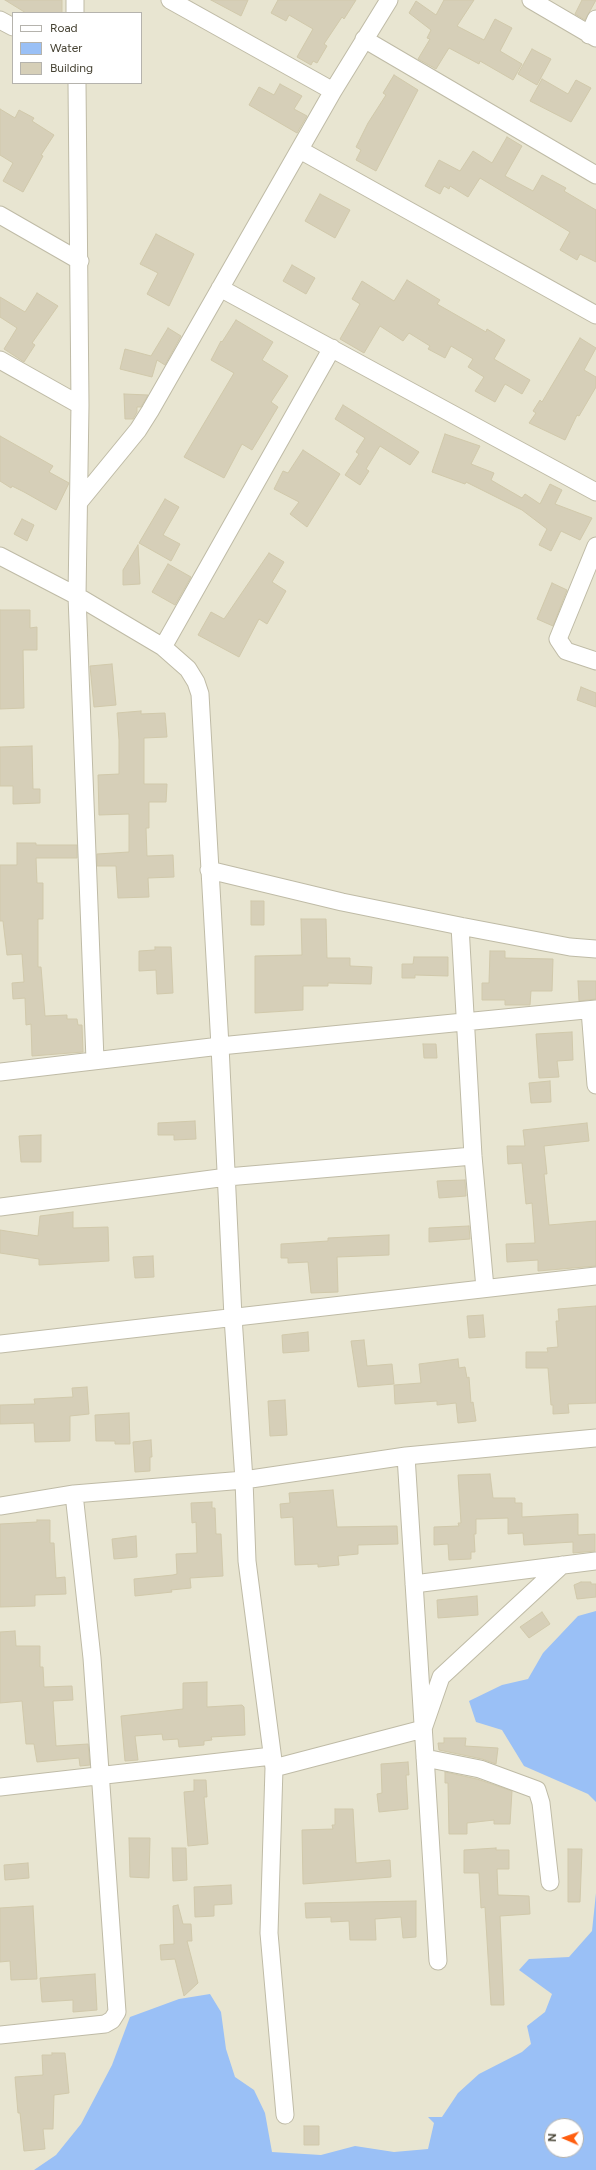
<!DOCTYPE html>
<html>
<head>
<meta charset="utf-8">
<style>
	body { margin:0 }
	#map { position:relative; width:596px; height:2170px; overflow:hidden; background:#f3f1e4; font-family:Figtree,sans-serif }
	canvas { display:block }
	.legend { position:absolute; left:12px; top:12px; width:130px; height:72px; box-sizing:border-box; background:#fff; border:1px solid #b5b3ad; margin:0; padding:5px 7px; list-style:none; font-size:12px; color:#464233 }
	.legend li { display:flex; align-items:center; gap:8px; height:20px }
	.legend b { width:20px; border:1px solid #b5b3ad }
	.north { position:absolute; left:544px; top:2118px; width:40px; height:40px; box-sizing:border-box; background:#fff; border:1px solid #b5b3ad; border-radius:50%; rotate:272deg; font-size:11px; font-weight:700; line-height:16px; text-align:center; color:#464233 }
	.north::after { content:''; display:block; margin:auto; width:14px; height:18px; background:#ff5e0f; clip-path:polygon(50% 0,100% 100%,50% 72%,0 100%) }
</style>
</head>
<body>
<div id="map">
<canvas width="596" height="2170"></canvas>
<ul class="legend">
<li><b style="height:5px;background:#fff"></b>Road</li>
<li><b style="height:11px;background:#9ac0f6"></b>Water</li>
<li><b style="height:11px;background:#d6cfb8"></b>Building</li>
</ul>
<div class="north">N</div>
</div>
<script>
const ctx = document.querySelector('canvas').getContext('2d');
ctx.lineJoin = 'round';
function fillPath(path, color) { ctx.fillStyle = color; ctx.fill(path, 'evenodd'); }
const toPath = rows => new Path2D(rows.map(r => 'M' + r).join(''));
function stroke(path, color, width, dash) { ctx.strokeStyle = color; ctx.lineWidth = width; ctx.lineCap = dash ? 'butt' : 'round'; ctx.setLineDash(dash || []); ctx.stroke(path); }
fillPath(toPath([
	[0,0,596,0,596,2170,0,2170],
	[13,13,141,13,141,83,13,83],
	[552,2126,576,2126,576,2150,552,2150]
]), '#e8e5d1');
fillPath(toPath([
	[596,1611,596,1802,588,1794,524,1766,502,1730,476,1722,469,1701,502,1685,528,1679,543,1653,578,1616],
	[596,1893,596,2170,34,2170,56,2155,81,2124,112,2065,130,2017,179,1999,210,1994,221,2012,226,2049,235,2077,254,2090,265,2113,272,2152,321,2155,355,2146,394,2152,428,2149,434,2123,428,2117,442,2117,458,2093,479,2074,522,2052,531,2044,527,2026,545,2012,552,1994,519,1970,529,1959,569,1957,592,1931],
	[552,2126,576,2126,576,2150,552,2150]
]), '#9ac0f6');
const building = toPath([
	[5,0,62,0,62,13,26,13,5,0],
	[211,0,248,0,241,16,211,0],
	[278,0,356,0,344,19,342,17,324,44,327,46,317,63,313,61,311,65,297,57,313,29,289,15,286,21,271,13,278,0],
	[444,0,474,0,457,26,484,40,495,19,512,28,500,51,522,64,513,80,480,61,479,64,449,48,436,69,418,59,430,39,427,38,431,30,409,13,416,1,436,15,444,0],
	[582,0,596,0,585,20,575,14,582,0],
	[532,49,551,59,537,85,518,74,532,49],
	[394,75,418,90,376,171,356,160,361,150,356,147,368,123,386,95,383,93,394,75],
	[542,79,568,94,576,80,591,88,571,122,530,101,542,79],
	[280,84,302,96,294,109,307,116,297,133,249,105,259,87,274,95,280,84],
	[0,109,15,118,19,110,34,118,32,121,54,135,41,155,43,156,23,192,3,181,13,163,0,155,0,109],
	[507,137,522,146,505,176,533,191,542,175,566,188,564,191,596,210,596,262,580,254,577,260,560,250,570,232,480,178,468,197,450,186,449,189,444,186,440,194,425,186,439,160,460,171,473,151,492,163,507,137],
	[320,194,350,210,335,238,305,221,320,194],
	[156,234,194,254,169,306,147,294,158,273,140,264,156,234],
	[292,265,315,278,306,294,283,281,292,265],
	[407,280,440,300,437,304,486,332,487,329,505,340,494,359,530,380,522,394,505,384,495,402,475,391,484,377,468,367,473,359,451,346,445,358,428,349,430,346,409,333,403,341,380,326,364,353,340,339,360,304,352,299,362,281,394,301,407,280],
	[37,293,58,306,32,343,35,345,24,362,4,349,17,328,0,317,0,297,25,312,37,293],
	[236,320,273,342,262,360,288,376,271,402,278,407,252,450,242,444,224,478,184,457,234,373,211,360,221,341,222,342,236,320],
	[168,328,181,336,165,365,157,360,152,377,120,369,125,349,151,356,168,328],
	[580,338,596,348,584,370,596,377,596,387,579,416,577,415,565,440,529,423,536,413,533,411,540,400,542,402,580,338],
	[124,394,148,395,141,407,137,407,137,412,133,419,125,419,124,394],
	[343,405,419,452,410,465,380,446,366,469,369,471,360,485,345,475,359,454,356,452,365,438,335,419,343,405],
	[445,434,480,446,471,464,494,473,491,480,522,498,525,494,540,504,550,484,562,490,555,504,592,518,580,540,561,531,551,551,539,545,547,529,522,510,466,482,465,484,432,472,445,434],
	[0,436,53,466,49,472,69,483,56,510,24,492,12,486,11,488,0,481,0,436],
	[303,450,340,474,307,527,290,514,299,502,274,489,283,471,288,473,303,450],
	[165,499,179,507,163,535,180,544,171,561,139,543,165,499],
	[22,519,34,525,27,541,14,534,22,519],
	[138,545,140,584,123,585,123,570,138,545],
	[269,553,284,562,272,582,286,591,267,624,259,619,239,657,198,635,211,612,224,619,269,553],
	[168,564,191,577,175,605,152,592,168,564],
	[552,583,567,590,553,626,537,619,552,583],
	[0,610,30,610,30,628,37,627,37,650,23,650,24,708,0,709,0,610],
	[112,664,116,705,94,707,90,666,112,664],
	[581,687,596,693,596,707,577,700,581,687],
	[141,711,141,714,165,713,167,737,144,738,144,784,167,784,166,802,149,802,149,828,146,828,147,856,173,855,174,877,148,878,149,897,118,898,116,866,97,866,97,854,129,852,129,814,99,815,98,775,119,774,119,740,117,713,141,711],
	[32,746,33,789,40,789,40,803,13,804,13,786,0,786,0,747,32,746],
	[17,843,36,843,36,845,77,845,77,858,36,858,37,883,43,883,43,919,38,919,38,967,41,967,45,1016,67,1015,67,1019,77,1019,78,1025,82,1025,83,1052,32,1056,31,1024,26,1025,25,998,13,999,12,983,24,982,22,954,7,955,3,921,0,921,0,865,17,865,17,843],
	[251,901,264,901,264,925,251,925,251,901],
	[301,919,326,919,327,958,350,958,350,966,372,967,371,984,328,983,328,986,303,986,303,1010,255,1013,255,956,302,955,301,919],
	[155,947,171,947,173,993,157,994,156,970,139,971,139,951,155,950,155,947],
	[490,951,505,951,505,958,553,959,552,991,531,991,530,1005,505,1005,505,1000,482,1000,482,983,489,983,490,951],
	[414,957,448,957,448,976,415,975,415,978,402,978,402,964,413,964,414,957],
	[578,981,596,981,596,999,579,1001,578,981],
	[572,1032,573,1060,557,1061,559,1077,539,1078,536,1034,572,1032],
	[423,1044,436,1044,437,1058,424,1058,423,1044],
	[550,1081,551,1102,531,1103,529,1083,550,1081],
	[195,1121,196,1139,174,1140,174,1135,158,1135,158,1123,195,1121],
	[587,1123,589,1141,544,1146,547,1174,544,1174,549,1225,596,1221,596,1266,538,1271,538,1260,507,1262,506,1244,535,1243,532,1203,526,1204,522,1163,508,1164,507,1146,525,1146,523,1130,587,1123],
	[41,1135,41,1162,21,1162,19,1136,41,1135],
	[465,1180,466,1196,439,1198,437,1181,465,1180],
	[73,1212,73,1228,108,1227,109,1261,39,1265,39,1259,0,1253,0,1230,38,1236,40,1216,73,1212],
	[469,1226,470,1239,429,1242,429,1228,469,1226],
	[389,1235,389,1255,337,1257,338,1292,311,1293,308,1262,288,1263,288,1258,281,1258,281,1244,328,1241,328,1238,389,1235],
	[153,1256,154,1277,135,1278,133,1257,153,1256],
	[596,1306,596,1403,568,1404,569,1413,553,1414,553,1405,551,1405,548,1368,526,1368,526,1352,548,1352,547,1348,558,1347,556,1321,559,1321,558,1309,596,1306],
	[483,1315,485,1337,469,1338,467,1316,483,1315],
	[308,1332,309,1351,283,1353,282,1335,308,1332],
	[364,1340,367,1366,392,1364,394,1384,358,1387,351,1341,364,1340],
	[458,1359,459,1368,465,1367,467,1378,469,1377,471,1403,473,1402,476,1421,458,1423,456,1403,437,1405,437,1401,395,1404,394,1385,421,1383,419,1364,458,1359],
	[87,1387,89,1414,70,1416,70,1441,35,1442,34,1423,0,1424,0,1405,35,1404,34,1399,73,1397,72,1388,87,1387],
	[285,1400,287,1435,270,1436,268,1401,285,1400],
	[129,1413,130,1444,115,1444,115,1441,96,1441,95,1415,129,1413],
	[151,1440,152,1457,150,1457,150,1471,135,1472,133,1442,151,1440],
	[490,1474,493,1498,515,1498,515,1503,522,1503,522,1517,578,1514,578,1535,595,1534,595,1551,573,1553,573,1542,524,1545,523,1533,508,1534,508,1518,480,1519,476,1519,476,1534,474,1534,475,1552,471,1552,471,1559,449,1560,448,1544,434,1545,434,1527,459,1526,458,1523,461,1523,458,1475,490,1474],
	[333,1490,337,1527,397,1526,398,1544,358,1545,358,1554,338,1556,339,1565,318,1567,318,1564,295,1565,293,1517,281,1518,280,1504,290,1503,289,1493,333,1490],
	[212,1502,212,1508,215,1508,216,1534,221,1534,223,1576,190,1578,191,1588,171,1590,172,1592,135,1596,134,1579,173,1575,177,1574,176,1554,197,1553,196,1522,192,1523,191,1503,212,1502],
	[37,1520,50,1520,50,1543,54,1543,56,1578,65,1577,66,1594,35,1595,35,1606,0,1607,0,1524,37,1522,37,1520],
	[136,1536,137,1557,114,1559,112,1539,136,1536],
	[581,1582,591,1582,591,1584,596,1584,596,1597,577,1599,574,1585,581,1582],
	[477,1596,478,1615,438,1618,437,1600,477,1596],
	[542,1612,550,1624,529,1638,520,1627,542,1612],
	[15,1631,16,1646,40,1646,40,1667,43,1667,44,1687,72,1686,73,1700,53,1701,56,1746,88,1744,90,1765,80,1766,79,1758,37,1762,34,1744,26,1744,22,1701,0,1703,0,1632,15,1631],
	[207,1682,207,1707,242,1705,244,1707,245,1735,211,1737,212,1740,204,1741,204,1745,179,1747,178,1739,163,1740,162,1734,135,1736,138,1760,125,1761,121,1716,183,1709,183,1683,207,1682],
	[444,1738,466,1738,465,1746,498,1748,496,1764,482,1759,439,1750,438,1743,444,1743,444,1738],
	[408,1762,409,1775,406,1775,408,1809,379,1812,377,1794,382,1793,381,1764,408,1762],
	[445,1772,477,1779,512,1791,510,1824,494,1824,494,1820,467,1823,467,1834,449,1834,448,1783,445,1783,445,1772],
	[194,1780,206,1780,207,1797,204,1797,208,1844,188,1846,184,1792,194,1791,194,1780],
	[335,1809,353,1809,356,1863,390,1860,391,1877,303,1884,302,1830,333,1829,332,1825,335,1825,335,1809],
	[129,1838,150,1838,149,1878,130,1877,129,1838],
	[172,1848,186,1848,187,1880,173,1881,172,1848],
	[496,1848,496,1850,509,1850,509,1869,497,1869,498,1895,529,1896,530,1914,500,1916,504,2005,491,2005,485,1907,481,1908,479,1873,464,1873,464,1850,496,1848],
	[568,1849,582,1849,580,1902,568,1902,568,1849],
	[28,1863,29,1878,5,1880,4,1865,28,1863],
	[231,1885,232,1904,214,1905,214,1916,195,1917,194,1887,231,1885],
	[416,1901,416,1937,403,1938,401,1917,375,1919,376,1940,350,1940,349,1921,331,1922,331,1917,306,1918,305,1903,416,1901],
	[178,1905,183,1924,191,1924,192,1941,187,1941,198,1983,184,1996,175,1959,161,1960,160,1945,174,1944,173,1906,178,1905],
	[33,1906,37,1979,11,1980,10,1961,0,1962,0,1908,33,1906],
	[95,1974,97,2010,73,2012,73,2000,42,2002,40,1978,95,1974],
	[52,2053,65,2053,69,2093,54,2095,53,2129,43,2129,45,2149,24,2151,20,2113,18,2113,15,2077,43,2075,42,2055,52,2055,52,2053],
	[304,2126,319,2126,319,2145,304,2145,304,2126]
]);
fillPath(building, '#d6cfb8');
stroke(building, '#d1c9ab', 1);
const minor = toPath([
	[75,0,75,13],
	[170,0,333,91],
	[531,0,596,38],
	[0,20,13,27],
	[589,35,596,19],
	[364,39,596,175],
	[77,83,80,405,77,596,95,1060],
	[300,150,596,315],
	[0,215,80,261],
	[220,288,596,492],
	[0,360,80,405],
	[79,502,138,430,150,411,333,91,389,0],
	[596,546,558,639,566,651,596,661],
	[0,556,77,596,163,647,188,669,196,682,200,694,220,1046,233,1317,244,1480,247,1561,274,1768,269,1933,285,2115],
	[163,647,332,348],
	[209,870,342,902,460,926,570,947,596,949],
	[460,926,473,1156,485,1288],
	[590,1010,596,1085],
	[0,1072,220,1046,596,1009],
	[0,1207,227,1177,473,1156],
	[0,1344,596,1276],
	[406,1456,438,1961],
	[0,1506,74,1494,244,1480,406,1456,596,1438],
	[414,1584,596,1561],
	[425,1758,480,1769,537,1790,541,1803,550,1882],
	[274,1768,423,1729,441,1677,562,1565],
	[0,1787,272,1756],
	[0,2035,105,2024,112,2020,117,2012,92,1658,74,1494]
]);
stroke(minor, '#bfbba6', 19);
stroke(minor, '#fff', 17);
</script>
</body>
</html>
